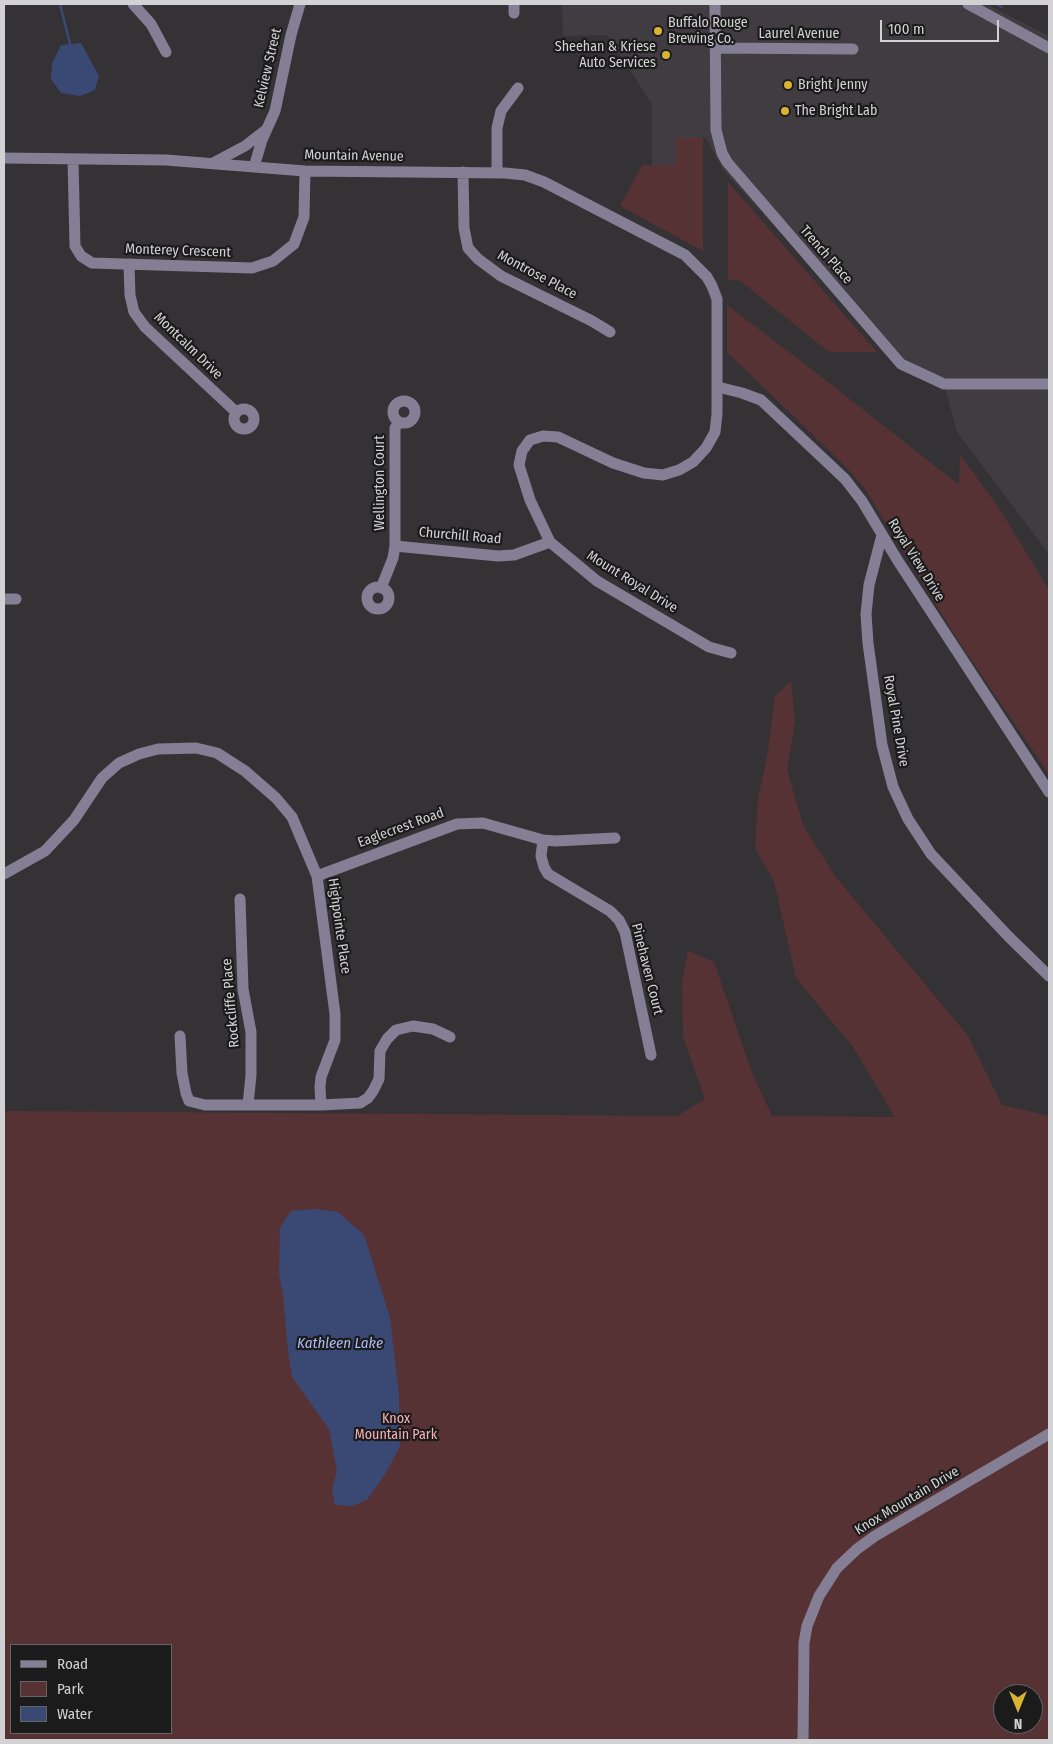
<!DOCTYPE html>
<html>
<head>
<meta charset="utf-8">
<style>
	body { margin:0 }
	#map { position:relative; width:1053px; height:1744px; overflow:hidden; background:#353235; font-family:"Fira Sans Condensed",sans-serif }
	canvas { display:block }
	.frame { position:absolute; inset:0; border:5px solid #d2d1d3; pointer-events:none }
	.legend { position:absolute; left:10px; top:1644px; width:162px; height:90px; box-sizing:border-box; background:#1c1b1c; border:1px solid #656465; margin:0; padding:6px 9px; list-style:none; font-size:15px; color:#d2d1d3 }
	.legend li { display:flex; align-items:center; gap:10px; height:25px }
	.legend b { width:25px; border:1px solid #656465 }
	.north { position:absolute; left:993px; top:1684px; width:50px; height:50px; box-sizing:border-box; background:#1c1b1c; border:1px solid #656465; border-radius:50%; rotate:180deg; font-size:14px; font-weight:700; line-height:20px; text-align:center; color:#d2d1d3 }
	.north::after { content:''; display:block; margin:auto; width:18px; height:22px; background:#d9b334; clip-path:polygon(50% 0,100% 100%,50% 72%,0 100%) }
	.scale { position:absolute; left:880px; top:20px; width:119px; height:22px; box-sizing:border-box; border:2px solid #d2d1d3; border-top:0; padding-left:6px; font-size:15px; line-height:18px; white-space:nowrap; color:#d2d1d3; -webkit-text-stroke:4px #1c1b1c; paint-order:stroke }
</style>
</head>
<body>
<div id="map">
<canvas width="1053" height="1744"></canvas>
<div class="frame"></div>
<ul class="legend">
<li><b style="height:6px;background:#847f95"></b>Road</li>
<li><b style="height:14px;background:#573235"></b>Park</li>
<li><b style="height:14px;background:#3a4874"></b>Water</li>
</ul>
<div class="north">N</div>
<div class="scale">100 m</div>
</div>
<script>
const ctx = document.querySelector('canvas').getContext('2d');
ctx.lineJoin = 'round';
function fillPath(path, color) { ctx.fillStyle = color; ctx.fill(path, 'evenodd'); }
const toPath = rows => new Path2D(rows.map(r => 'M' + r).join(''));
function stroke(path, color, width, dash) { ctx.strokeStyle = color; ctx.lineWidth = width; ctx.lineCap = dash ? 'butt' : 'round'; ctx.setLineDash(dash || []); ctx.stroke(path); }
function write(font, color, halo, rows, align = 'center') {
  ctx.font = font + ' "Fira Sans Condensed",sans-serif'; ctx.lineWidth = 4.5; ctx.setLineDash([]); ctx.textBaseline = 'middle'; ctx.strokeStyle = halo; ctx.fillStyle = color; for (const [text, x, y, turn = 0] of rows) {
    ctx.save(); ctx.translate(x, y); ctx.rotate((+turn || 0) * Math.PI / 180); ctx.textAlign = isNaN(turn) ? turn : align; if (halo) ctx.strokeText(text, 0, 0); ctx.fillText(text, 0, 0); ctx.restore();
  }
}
fillPath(toPath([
	[562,4,986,4,1049,36,1049,554,957,432,944,384,901,364,723,170,706,138,676,138,676,165,652,165,652,104,607,35,563,36]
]), '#413b42');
fillPath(toPath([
	[676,138,703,138,703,251,620,206,642,165,676,165],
	[728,182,877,352,829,352,739,280,728,280],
	[727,305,814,371,959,485,960,455,999,508,1049,590,1049,774,959,642,865,489,846,467,727,352],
	[791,681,795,720,787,770,803,825,835,876,968,1036,1002,1105,1049,1116,1049,1740,4,1740,4,1111,677,1116,705,1099,683,1037,682,982,688,951,714,962,752,1073,772,1116,895,1117,853,1047,796,978,774,881,755,848,758,799,768,751,775,696],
	[11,1645,171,1645,171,1733,11,1733],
	[1003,1694,1033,1694,1033,1724,1003,1724]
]), '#573235');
fillPath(toPath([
	[81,43,99,76,95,90,80,96,61,93,51,79,52,64,61,45],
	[316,1209,338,1212,364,1235,390,1318,399,1395,400,1447,385,1474,367,1500,352,1506,335,1505,332,1490,337,1471,329,1429,292,1377,288,1351,283,1294,279,1274,280,1227,291,1211]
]), '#3a4874');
stroke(toPath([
	[60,4,70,44],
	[996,4,1002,7]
]), '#3a4874', 2.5);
stroke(toPath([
	[133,4,151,24,166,52],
	[514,4,514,13],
	[715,4,716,130,722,153,727,162,901,364,944,384,1049,384],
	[968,4,1049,48],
	[715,48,853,49],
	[4,158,166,160,305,171,505,173,525,175,544,182,685,255,707,277,712,286,717,299,717,414,715,432,706,448,693,462,679,470,663,475,644,473,613,463,558,437,543,436,530,440,522,451,519,465,530,500,550,542,597,581,709,647,731,653],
	[73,159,75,246,81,256,92,263,252,268,273,261,294,244,304,217,305,171],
	[213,163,245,146,267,129],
	[254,167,262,140,275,111,291,35,300,4],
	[463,172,464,228,468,248,478,259,501,276,592,321,610,332],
	[497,173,497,128,501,111,518,88],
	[129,264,130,295,134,312,145,327,236,412],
	[718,387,742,393,761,400,845,479,862,501,898,561,1049,792],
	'393 412a11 11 0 1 1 22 0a11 11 0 1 1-22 0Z',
	'234 419a10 10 0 1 1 20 0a10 10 0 1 1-20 0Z',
	[882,535,869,585,866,614,868,643,882,745,893,787,908,819,931,854,1008,936,1049,976],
	[395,546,498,556,514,555,550,542],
	'367 598a11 11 0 1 1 22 0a11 11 0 1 1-22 0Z',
	[381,588,393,558,395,546,395,428,399,422],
	[4,599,16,599],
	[543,840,541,856,544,867,548,874,610,911,619,920,625,932,651,1055],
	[4,874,45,851,74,820,102,778,119,763,139,754,158,749,196,748,217,753,245,771,276,798,292,817,317,876,335,1014,335,1040,321,1077,320,1087,321,1105],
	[317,876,457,824,483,823,543,840,556,841,615,838],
	[240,899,243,989,251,1032,251,1075,248,1105],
	[180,1036,182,1073,186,1093,189,1101,205,1105,321,1105,360,1103,368,1098,373,1091,379,1079,380,1051,387,1039,396,1030,413,1026,433,1029,450,1037],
	[803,1740,804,1643,807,1626,819,1596,837,1568,857,1549,875,1536,1049,1434]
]), '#847f95', 11);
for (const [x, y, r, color] of [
	[658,31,5,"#d9b334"],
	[666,55,5,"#d9b334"],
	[788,85,5,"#d9b334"],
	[785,111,5,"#d9b334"]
]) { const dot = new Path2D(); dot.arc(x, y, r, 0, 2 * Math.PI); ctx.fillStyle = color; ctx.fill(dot); stroke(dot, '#1c1b1c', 2); }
write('14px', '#d2d1d3', '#1c1b1c', [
	["Buffalo Rouge",668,23],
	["Brewing Co.",668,39],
	["Sheehan & Kriese",656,47,"right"],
	["Auto Services",656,63,"right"],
	["Bright Jenny",798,85],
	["The Bright Lab",795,111]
], 'left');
write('14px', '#d2d1d3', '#1c1b1c', [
	["Laurel Avenue",799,34],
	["Kelview Street",268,68,-77],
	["Mountain Avenue",354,156,1],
	["Monterey Crescent",178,251,2],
	["Trench Place",826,255,49],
	["Montrose Place",537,275,28],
	["Montcalm Drive",188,346,44],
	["Wellington Court",380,483,-90],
	["Churchill Road",460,536,5],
	["Royal View Drive",916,560,58],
	["Mount Royal Drive",632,582,32],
	["Royal Pine Drive",896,721,80],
	["Eaglecrest Road",401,828,-20],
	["Highpointe Place",339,926,82],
	["Pinehaven Court",647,969,76],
	["Rockcliffe Place",231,1003,-95],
	["Knox Mountain Drive",907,1501,-31]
]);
write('14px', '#f8b0b6', '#1c1b1c', [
	["Knox",396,1419],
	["Mountain Park",396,1435]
]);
write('italic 15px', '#a9bdf7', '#1c1b1c', [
	["Kathleen Lake",340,1344]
]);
</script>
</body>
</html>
